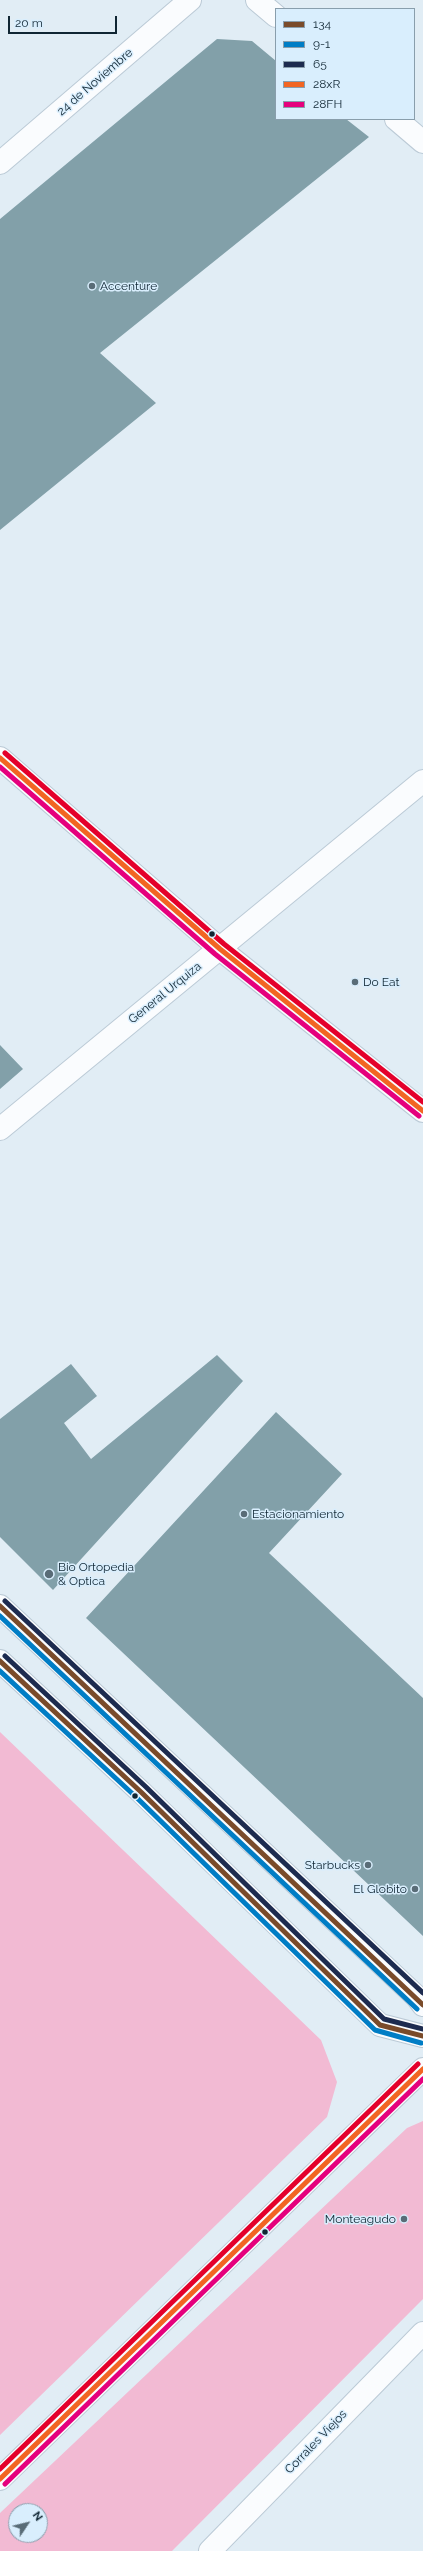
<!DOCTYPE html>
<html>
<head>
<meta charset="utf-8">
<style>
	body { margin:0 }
	#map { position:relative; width:423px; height:2551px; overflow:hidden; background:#e1edf5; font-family:Raleway,sans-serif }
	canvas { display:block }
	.legend { position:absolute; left:275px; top:8px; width:140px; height:112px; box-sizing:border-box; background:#d9eefd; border:1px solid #899eac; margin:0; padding:5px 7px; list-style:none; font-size:12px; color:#102633 }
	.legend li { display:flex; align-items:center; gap:8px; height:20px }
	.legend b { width:20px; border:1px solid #899eac }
	.north { position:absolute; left:8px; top:2503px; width:40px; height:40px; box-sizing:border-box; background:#d9eefd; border:1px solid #899eac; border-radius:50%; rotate:55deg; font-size:11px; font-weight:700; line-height:16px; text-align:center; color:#102633 }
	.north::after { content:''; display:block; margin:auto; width:14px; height:18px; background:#596c77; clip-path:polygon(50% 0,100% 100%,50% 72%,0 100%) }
	.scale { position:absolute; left:8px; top:16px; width:109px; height:18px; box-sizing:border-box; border:2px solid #102633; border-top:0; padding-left:5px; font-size:12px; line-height:14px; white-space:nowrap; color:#102633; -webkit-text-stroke:3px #d9eefd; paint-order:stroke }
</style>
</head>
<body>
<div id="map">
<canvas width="423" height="2551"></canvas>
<ul class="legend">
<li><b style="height:5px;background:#7a4b2a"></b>134</li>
<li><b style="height:5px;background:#007dc5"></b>9-1</li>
<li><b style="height:5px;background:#1d2b4f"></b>65</li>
<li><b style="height:5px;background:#f26522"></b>28xR</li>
<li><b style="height:5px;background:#e5007d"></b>28FH</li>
</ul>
<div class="north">N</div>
<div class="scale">20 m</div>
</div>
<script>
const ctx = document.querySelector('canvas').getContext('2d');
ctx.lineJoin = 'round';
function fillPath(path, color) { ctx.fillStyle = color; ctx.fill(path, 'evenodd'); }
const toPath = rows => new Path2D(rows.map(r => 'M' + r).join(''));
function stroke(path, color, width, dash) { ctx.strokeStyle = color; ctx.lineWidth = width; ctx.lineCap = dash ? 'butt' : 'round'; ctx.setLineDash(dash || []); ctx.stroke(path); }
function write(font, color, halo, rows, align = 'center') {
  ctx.font = font + ' Raleway,sans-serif'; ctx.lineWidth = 3; ctx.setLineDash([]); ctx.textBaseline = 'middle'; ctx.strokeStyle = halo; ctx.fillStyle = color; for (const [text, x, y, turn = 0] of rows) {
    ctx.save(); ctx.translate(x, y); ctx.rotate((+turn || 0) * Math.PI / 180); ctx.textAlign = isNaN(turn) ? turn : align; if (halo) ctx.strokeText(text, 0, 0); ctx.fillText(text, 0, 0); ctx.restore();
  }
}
fillPath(toPath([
	[0,1732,321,2040,337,2082,327,2117,0,2435],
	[423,2121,423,2299,172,2551,0,2551,0,2513,407,2128],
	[16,2511,40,2511,40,2535,16,2535]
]), '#f2bad3');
fillPath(toPath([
	[217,39,252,41,276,61,276,119,346,119,369,137,100,353,156,403,0,530,0,219],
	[0,1045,23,1069,0,1089],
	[217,1355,243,1381,53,1590,0,1537,0,1419,71,1364,97,1396,64,1423,91,1459],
	[276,1412,342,1474,269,1553,423,1698,423,1936,86,1618]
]), '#82a0a9');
const minor = toPath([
	[257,0,276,16],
	[396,119,423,142],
	[0,163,190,0],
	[0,758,220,949,423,1111],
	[0,1129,423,781],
	[0,2479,423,2069],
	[210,2551,423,2333]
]);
const secondary = toPath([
	[0,1606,417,1997,423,2005],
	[0,1661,141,1792,380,2025,423,2036]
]);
stroke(minor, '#bbcad6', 24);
stroke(secondary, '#bbcad6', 24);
stroke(minor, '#fafcfe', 22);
stroke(secondary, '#fafcfe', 22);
stroke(toPath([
	[0,1606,423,2005],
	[0,1661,141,1792,380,2025,423,2036]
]), '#7a4b2a', 5);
stroke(toPath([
	[0,1616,417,2009],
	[0,1671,136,1797,375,2030,421,2043]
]), '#007dc5', 5);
stroke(toPath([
	[5,1601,423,1993],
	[5,1656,146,1787,384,2019,423,2029]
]), '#1d2b4f', 5);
stroke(toPath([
	[0,758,220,949,423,1111],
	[0,2479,423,2069]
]), '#f26522', 5);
stroke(toPath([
	[0,767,215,954,419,1116],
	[5,2484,423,2079]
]), '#e5007d', 5);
stroke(toPath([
	[5,753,224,944,423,1102],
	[0,2469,418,2064]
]), '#e4002b', 5);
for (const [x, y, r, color] of [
	[92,286,4,"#596c77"],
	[212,934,3.5,"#102633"],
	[355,982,4,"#596c77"],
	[244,1514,4,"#596c77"],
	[49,1574,5,"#596c77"],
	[135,1796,3.5,"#102633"],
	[368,1865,4,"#596c77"],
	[415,1889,4,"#596c77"],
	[404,2219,4,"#596c77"],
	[265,2232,3.5,"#102633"]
]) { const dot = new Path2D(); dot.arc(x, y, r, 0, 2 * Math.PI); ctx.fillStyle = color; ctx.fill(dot); stroke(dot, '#d9eefd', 1.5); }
write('12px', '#102633', '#d9eefd', [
	["24 de Noviembre",95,82,-41],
	["General Urquiza",165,993,-39],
	["Corrales Viejos",316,2442,-46]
]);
write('12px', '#102633', '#d9eefd', [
	["Accenture",100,286],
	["Do Eat",363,982],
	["Estacionamiento",252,1514],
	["Bio Ortopedia",58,1567],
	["& Optica",58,1581],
	["Starbucks",360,1865,"right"],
	["El Globito",407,1889,"right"],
	["Monteagudo",396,2219,"right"]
], 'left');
</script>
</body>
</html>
